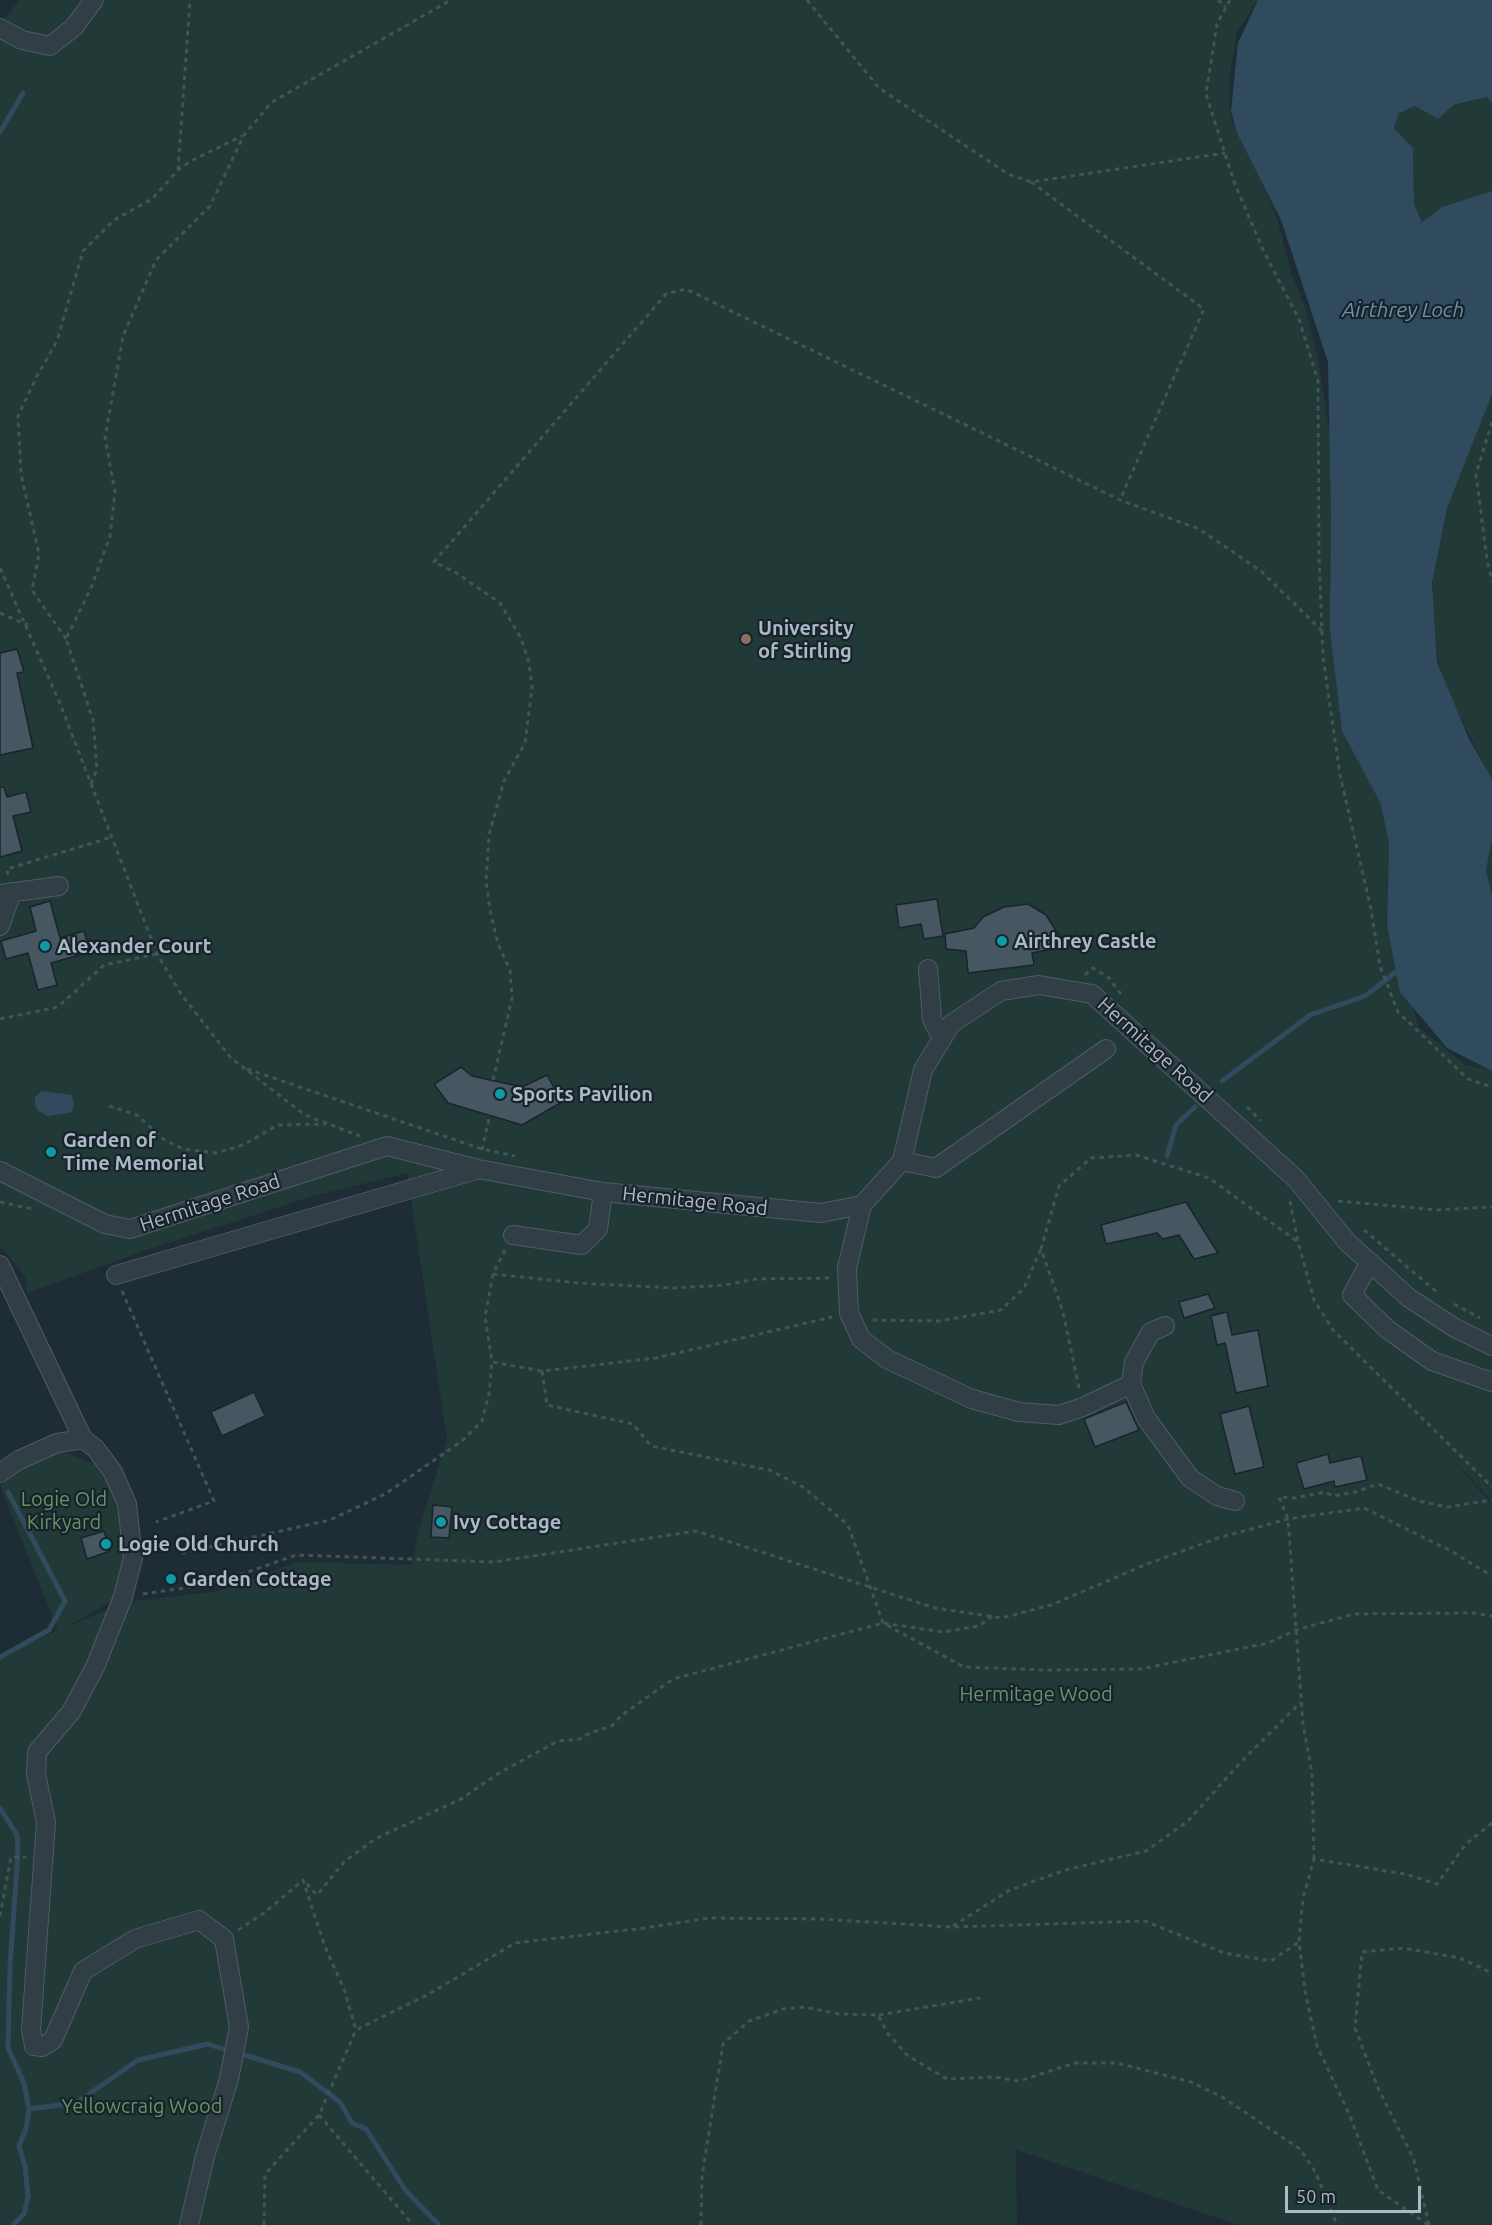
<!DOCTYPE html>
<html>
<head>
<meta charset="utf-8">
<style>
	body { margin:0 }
	#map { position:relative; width:1492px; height:2225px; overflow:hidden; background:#1e2c36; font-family:Ubuntu,sans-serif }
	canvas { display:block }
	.scale { position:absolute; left:1285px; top:2186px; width:136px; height:27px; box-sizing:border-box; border:3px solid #abb9c4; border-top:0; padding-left:8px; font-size:18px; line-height:21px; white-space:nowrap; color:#abb9c4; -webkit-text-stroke:4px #18222a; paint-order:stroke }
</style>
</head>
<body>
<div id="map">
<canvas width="1492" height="2225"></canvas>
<div class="scale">50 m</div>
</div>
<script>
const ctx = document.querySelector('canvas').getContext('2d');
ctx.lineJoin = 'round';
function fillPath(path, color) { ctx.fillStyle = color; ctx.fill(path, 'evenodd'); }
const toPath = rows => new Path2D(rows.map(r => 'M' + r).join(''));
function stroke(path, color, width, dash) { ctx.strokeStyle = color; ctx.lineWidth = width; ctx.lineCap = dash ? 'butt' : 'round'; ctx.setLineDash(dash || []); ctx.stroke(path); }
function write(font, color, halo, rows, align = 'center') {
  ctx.font = font + ' Ubuntu,sans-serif'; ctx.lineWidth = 4.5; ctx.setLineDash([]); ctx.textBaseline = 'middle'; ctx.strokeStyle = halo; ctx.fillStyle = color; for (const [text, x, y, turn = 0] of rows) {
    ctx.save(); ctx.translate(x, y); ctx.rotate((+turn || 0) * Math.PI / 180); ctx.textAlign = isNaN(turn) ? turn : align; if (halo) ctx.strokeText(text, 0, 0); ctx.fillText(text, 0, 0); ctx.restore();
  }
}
fillPath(toPath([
	[19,0,1258,0,1237,32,1229,80,1231,119,1256,168,1277,218,1291,272,1304,304,1318,359,1390,820,1386,925,1419,1027,1465,1065,1492,1070,1492,1501,1447,1454,1492,1504,1492,2225,1239,2225,1016,2150,1017,2225,0,2225,0,1657,58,1630,0,1485,46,1454,57,1450,101,1466,109,1481,124,1526,122,1584,112,1601,66,1627,126,1602,219,1591,297,1562,412,1565,419,1529,447,1439,407,1173,313,1196,147,1250,27,1293,25,1276,0,1246,0,26],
	[1487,97,1492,103,1492,191,1442,207,1422,222,1414,204,1413,148,1394,128,1399,113,1415,106,1438,119,1454,106],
	[1492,386,1492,780,1441,679,1433,619,1433,567,1448,490],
	[1492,840,1492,895,1486,870]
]), '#213937');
fillPath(toPath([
	[1258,0,1492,0,1492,103,1487,97,1454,105,1438,119,1415,106,1399,113,1394,128,1413,148,1414,204,1422,222,1442,207,1492,191,1492,394,1447,508,1432,583,1437,662,1469,739,1492,779,1492,840,1486,870,1492,895,1492,1071,1447,1048,1400,992,1387,925,1389,844,1381,804,1342,731,1330,630,1331,514,1328,362,1281,220,1237,133,1231,111,1238,43],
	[42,1091,72,1095,74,1107,70,1113,55,1115,48,1116,38,1111,35,1105,35,1097]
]), '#314b5e');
stroke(toPath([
	[0,132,23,93],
	[1222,1081,1310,1015,1365,996,1396,972],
	[1167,1156,1176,1125,1195,1107],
	[0,1657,49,1630,65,1601,8,1492],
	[0,1808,17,1835,18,1853,10,1966,8,2048,24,2083,29,2109,26,2129,19,2146,25,2166,28,2196,24,2214,13,2225],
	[245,2055,300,2072,340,2102,352,2123,366,2129,406,2191,439,2225],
	[29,2109,76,2103,138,2060,208,2044,223,2049]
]), '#314b5e', 5);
const building = toPath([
	[17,649,24,672,17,673,33,748,0,755,0,653,17,649],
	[0,787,4,787,7,797,26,792,31,812,13,816,22,851,0,857,0,787],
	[937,899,943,936,924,939,921,924,899,928,896,905,937,899],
	[50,901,60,938,84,931,90,952,51,963,57,985,38,990,28,953,6,959,1,941,36,931,30,907,50,901],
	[1028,904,1046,915,1058,934,1057,948,1032,953,1034,965,968,973,966,951,946,949,945,934,974,928,983,917,1004,907,1028,904],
	[461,1067,472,1076,522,1087,547,1075,562,1102,522,1125,448,1103,434,1084,461,1067],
	[1186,1202,1218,1253,1194,1259,1179,1235,1163,1239,1157,1233,1106,1244,1101,1225,1186,1202],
	[1208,1294,1215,1308,1184,1318,1179,1302,1208,1294],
	[1227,1312,1232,1335,1258,1330,1268,1386,1236,1393,1225,1343,1217,1345,1211,1316,1227,1312],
	[254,1392,265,1416,222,1436,211,1412,254,1392],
	[1126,1402,1139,1430,1095,1447,1084,1419,1126,1402],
	[1249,1406,1264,1467,1235,1474,1220,1414,1249,1406],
	[1328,1454,1330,1463,1361,1456,1367,1480,1335,1487,1334,1481,1304,1489,1296,1463,1328,1454],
	[433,1505,452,1507,449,1538,431,1537,433,1505],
	[104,1531,110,1551,87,1559,81,1538,104,1531]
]);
fillPath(building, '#465762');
stroke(building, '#19242d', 1.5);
const minor = toPath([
	[0,28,22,40,50,46,74,27,94,0],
	[0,894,59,886],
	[0,926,12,892],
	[928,969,932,1019,942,1039],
	[902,1161,936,1168,1106,1049],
	[0,1171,105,1224,130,1229,387,1146,478,1169,603,1192,821,1213,862,1205,902,1161,923,1070,951,1024,1001,991,1039,985,1092,994,1296,1179,1347,1242,1409,1298,1455,1328,1492,1346],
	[862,1205,847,1268,849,1313,861,1339,887,1359,972,1399,1019,1412,1059,1415,1083,1407,1131,1384],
	[513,1235,582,1245,598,1229,603,1192],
	[1370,1262,1352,1295,1387,1329,1432,1361,1492,1382],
	[0,1265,83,1439,95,1448,113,1472,127,1504,133,1558,123,1597,95,1667,71,1712,37,1752,36,1774,46,1822,31,2030,34,2046,42,2047,53,2040,83,1971,135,1939,199,1920,224,1939,239,2027,229,2079,205,2156,189,2225],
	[116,1275,476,1170],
	[1165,1326,1151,1332,1134,1362,1131,1384,1146,1418,1190,1478,1217,1496,1235,1501],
	[0,1473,19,1460,57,1443,83,1439]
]);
stroke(minor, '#4f5c65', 20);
stroke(toPath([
	[807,0,879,88,1008,174,1031,182,1225,153],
	[1218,0,1226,7],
	[1230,0,1217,24,1206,94,1234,182,1264,252,1299,319,1318,381,1319,556,1323,657,1340,775,1371,909,1380,966,1398,1012,1468,1079,1492,1087],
	[178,170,190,0],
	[1031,182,1204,309,1120,500],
	[1492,422,1476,474,1487,560,1492,582],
	[0,568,59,701,157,954,181,994,231,1058,305,1115,360,1136],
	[0,613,28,625],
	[66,639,32,590,39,554,21,474,18,416,36,378,57,341,83,251,114,220,152,199,178,170,191,161,242,136],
	[91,784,97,769,93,720,66,639,91,588,110,536,115,492,105,438,123,336,156,260,210,206,244,135,272,102,451,0],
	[8,875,7,869,112,837],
	[1085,975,1093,968,1108,977,1121,994],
	[0,1019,58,1007,104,965,157,954],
	[247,1069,482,1149,515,1156],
	[493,1080,512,998,510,970,498,944,490,910,486,881,489,835,504,781,525,743,532,688,529,663,521,638,500,603,455,572,434,562,666,294,686,289,1120,500,1199,529,1261,571,1322,631],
	[109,1106,137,1115,163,1139,183,1149,216,1153,243,1145,278,1125,326,1124],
	[1247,1107,1261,1121],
	[482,1150,490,1114],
	[1290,1201,1298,1242,1314,1300,1333,1330,1492,1487],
	[1338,1201,1438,1210,1492,1207],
	[0,1202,33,1209],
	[1364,1230,1439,1294],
	[505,1250,493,1274,485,1317,492,1362,542,1371,656,1358,832,1317],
	[493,1274,578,1283,674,1288,725,1285,756,1279,832,1278],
	[122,1291,214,1501,156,1522],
	[1454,1304,1480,1318],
	[873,1320,940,1321,1001,1310,1024,1288,1041,1249],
	[542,1371,547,1405,633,1424,651,1446,769,1470,803,1487,848,1525,883,1623,964,1667,1045,1670,1141,1669,1268,1643,1296,1630,1354,1614,1473,1613,1492,1616],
	[1079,1388,1063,1312,1041,1249,1059,1186,1091,1158,1136,1155,1209,1178,1298,1242],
	[182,1553,330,1520,385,1494,462,1441,482,1421,489,1394,492,1362],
	[143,1594,198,1586,245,1573,296,1555,494,1562,696,1531,935,1608,1002,1618,1051,1605,1147,1564,1218,1538,1288,1519,1364,1508,1451,1551,1492,1576],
	[992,1616,979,1626,943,1632,883,1623,673,1679,622,1715,612,1726,590,1733,580,1739,558,1741,499,1773,461,1799,375,1839,345,1861,317,1895,303,1880,325,1947,344,1989,356,2030,429,1994,515,1943,644,1928,709,1918,819,1919,951,1927,1145,1921,1224,1953,1271,1961,1299,1942],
	[1314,1859,1312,1773,1303,1724,1288,1519,1279,1497,1294,1498,1325,1492,1333,1496,1356,1492,1378,1484,1419,1501,1447,1507,1492,1500],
	[0,1916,11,1857,26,1857],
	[953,1926,1010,1890,1065,1870,1146,1851,1188,1821,1239,1764,1301,1702],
	[238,1930,264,1913,302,1881],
	[879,2015,980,1998],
	[319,2115,413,2225],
	[264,2225,265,2174,319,2115,356,2030],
	[701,2225,702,2176,723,2044,749,2021,783,2009,805,2007,839,2014,878,2015,888,2034,908,2056,947,2079,995,2077,1019,2081,1075,2063,1117,2063,1191,2082,1222,2097,1300,2149,1316,2173,1337,2225],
	[1428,2225,1378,2190,1350,2116,1317,2046,1305,1991,1299,1942,1303,1898,1314,1859,1405,1874,1437,1884,1466,1844,1492,1823],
	[1429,2225,1414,2160,1378,2088,1355,2028,1362,1952,1403,1948,1460,1958,1492,1973]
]), '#405554', 3, [4.5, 4.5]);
stroke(minor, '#323e46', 18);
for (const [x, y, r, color] of [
	[746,639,6,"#8d6e63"],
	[1002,941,6,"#0f9aa8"],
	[45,946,6,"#0f9aa8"],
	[500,1094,6,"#0f9aa8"],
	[51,1152,6,"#0f9aa8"],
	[441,1522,6,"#0f9aa8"],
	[106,1544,6,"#0f9aa8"],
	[171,1579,6,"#0f9aa8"]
]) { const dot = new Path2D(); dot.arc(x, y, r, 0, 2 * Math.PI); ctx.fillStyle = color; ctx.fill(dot); stroke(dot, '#18222a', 2); }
write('bold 20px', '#abb9c4', '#18222a', [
	["University",758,628],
	["of Stirling",758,651],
	["Airthrey Castle",1014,941],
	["Alexander Court",57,946],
	["Sports Pavilion",512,1094],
	["Garden of",63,1140],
	["Time Memorial",63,1163],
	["Ivy Cottage",453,1522],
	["Logie Old Church",118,1544],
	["Garden Cottage",183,1579]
], 'left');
write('20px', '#abb9c4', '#18222a', [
	["Hermitage Road",1155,1050,42],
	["Hermitage Road",695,1201,6],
	["Hermitage Road",210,1203,-18]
]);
write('20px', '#639466', '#18222a', [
	["Logie Old",64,1499],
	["Kirkyard",64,1522],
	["Hermitage Wood",1036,1694],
	["Yellowcraig Wood",142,2106]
]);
write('italic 21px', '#6b90a9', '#18222a', [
	["Airthrey Loch",1403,310]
]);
</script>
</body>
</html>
